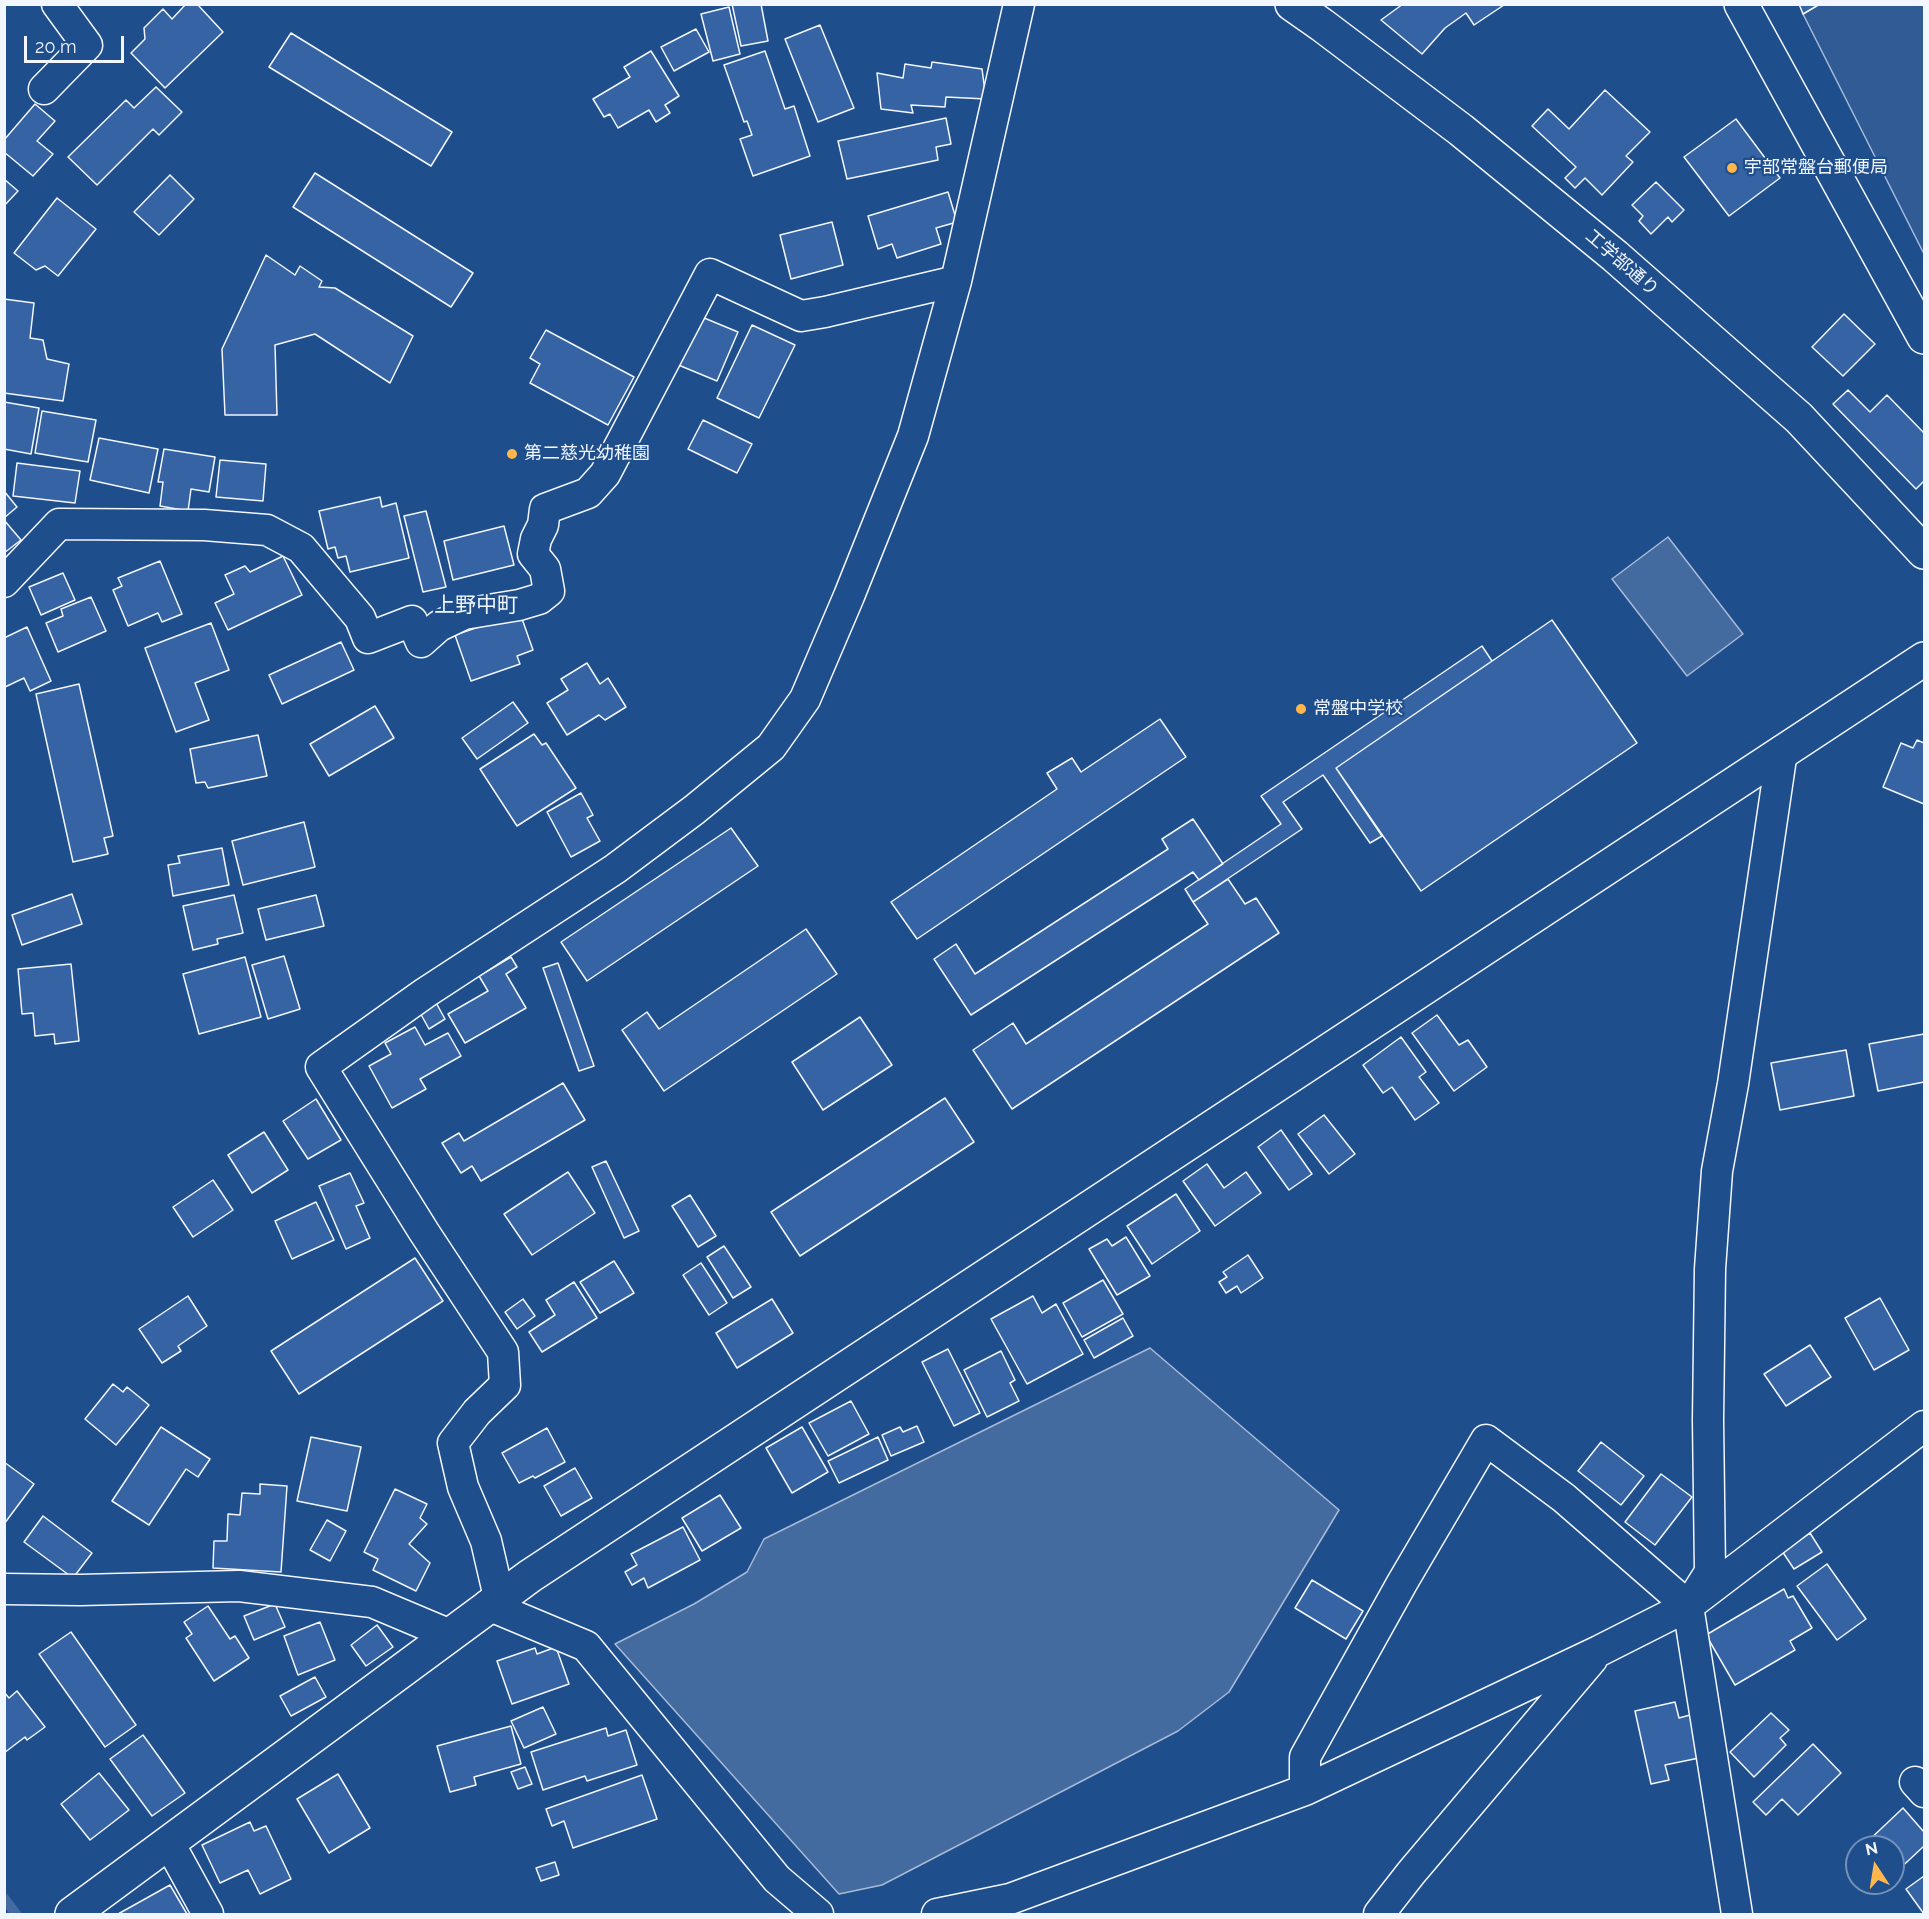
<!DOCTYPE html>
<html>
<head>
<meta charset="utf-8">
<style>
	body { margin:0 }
	#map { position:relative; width:1929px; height:1919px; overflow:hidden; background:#1f4e8c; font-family:Raleway,sans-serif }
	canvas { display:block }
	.frame { position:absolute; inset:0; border:6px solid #f2f6ff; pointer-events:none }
	.north { position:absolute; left:1845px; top:1835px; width:60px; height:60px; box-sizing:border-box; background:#1f4e8c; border:2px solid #7391ba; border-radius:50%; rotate:348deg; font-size:16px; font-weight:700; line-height:24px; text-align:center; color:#f2f6ff }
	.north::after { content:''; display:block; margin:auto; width:21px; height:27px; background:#ffb74d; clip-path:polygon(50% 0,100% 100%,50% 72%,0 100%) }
	.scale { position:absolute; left:24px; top:36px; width:100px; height:27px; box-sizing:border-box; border:3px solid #f2f6ff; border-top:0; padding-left:8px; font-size:18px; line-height:21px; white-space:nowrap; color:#f2f6ff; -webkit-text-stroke:4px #1f4e8c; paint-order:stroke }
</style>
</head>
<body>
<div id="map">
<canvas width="1929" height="1919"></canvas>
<div class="frame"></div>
<div class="north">N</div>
<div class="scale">20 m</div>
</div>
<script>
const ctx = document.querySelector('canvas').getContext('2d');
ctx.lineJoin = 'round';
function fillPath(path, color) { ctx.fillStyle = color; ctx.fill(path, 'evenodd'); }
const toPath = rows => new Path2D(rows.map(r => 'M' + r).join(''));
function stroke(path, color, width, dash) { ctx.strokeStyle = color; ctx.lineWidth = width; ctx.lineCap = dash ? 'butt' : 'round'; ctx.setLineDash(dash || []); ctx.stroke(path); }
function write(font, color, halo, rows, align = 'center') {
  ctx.font = font + ' Raleway,"Noto Sans JP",sans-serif'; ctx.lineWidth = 4.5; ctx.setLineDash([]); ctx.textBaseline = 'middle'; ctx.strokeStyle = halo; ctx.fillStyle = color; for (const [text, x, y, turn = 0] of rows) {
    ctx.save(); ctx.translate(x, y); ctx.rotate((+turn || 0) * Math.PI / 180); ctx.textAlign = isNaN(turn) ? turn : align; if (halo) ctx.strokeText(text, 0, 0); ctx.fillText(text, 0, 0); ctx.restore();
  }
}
const green = toPath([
	[1818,5,1924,5,1924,254,1803,14,1818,5]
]);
fillPath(green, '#305b95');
stroke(green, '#a8bbd7', 1.5);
const water = toPath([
	[1668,537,1743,634,1687,676,1612,579,1668,537],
	[1150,1348,1339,1510,1229,1692,1178,1731,882,1885,839,1894,615,1644,694,1604,747,1572,764,1539,1150,1348]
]);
fillPath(water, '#446ba0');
stroke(water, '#a8bbd7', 1.5);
stroke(toPath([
	[4,1898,16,1914]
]), '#446ba0', 10);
const building = toPath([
	[186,4,197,4,223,32,165,88,131,53,145,39,144,28,163,9,172,19,186,4],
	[732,4,761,4,768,41,741,46,732,4],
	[1403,4,1503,4,1504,5,1474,25,1466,13,1445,28,1422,54,1381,20,1403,4],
	[1799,4,1820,4,1803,14,1799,4],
	[729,7,740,54,713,61,701,14,729,7],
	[820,25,854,108,818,122,785,39,820,25],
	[696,29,709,52,674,71,661,47,696,29],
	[291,33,452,132,431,166,269,67,291,33],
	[651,51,679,96,665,105,670,113,656,122,649,110,618,128,610,114,604,117,593,99,630,77,624,67,651,51],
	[765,51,785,109,794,106,810,156,753,176,740,139,752,135,747,121,744,122,724,65,765,51],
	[932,62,982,69,986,99,946,97,945,107,911,105,913,113,881,109,877,73,903,78,905,64,931,68,932,62],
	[156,87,182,112,159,135,153,129,97,185,68,157,126,100,134,108,156,87],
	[1605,90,1650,132,1626,156,1633,162,1602,195,1585,178,1575,188,1565,178,1576,167,1532,126,1548,109,1569,129,1605,90],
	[35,104,55,121,37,141,53,154,33,176,4,152,4,140,35,104],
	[946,118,951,144,936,147,938,160,847,179,838,141,946,118],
	[1736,119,1780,178,1729,216,1684,157,1736,119],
	[315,173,473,273,451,307,293,207,315,173],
	[170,175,194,199,159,235,134,212,170,175],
	[4,179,18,191,4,206,4,179],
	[1656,182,1684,210,1672,222,1668,217,1651,234,1639,221,1643,216,1632,205,1656,182],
	[948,192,957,222,936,228,941,244,897,258,892,244,878,249,868,216,948,192],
	[57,198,96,229,58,276,45,266,36,270,14,253,57,198],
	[832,222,843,265,791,279,780,235,832,222],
	[266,255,295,275,300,266,322,281,319,287,335,288,413,336,390,383,315,334,275,345,277,415,225,415,222,349,266,255],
	[4,299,34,303,30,338,43,340,47,359,69,364,63,401,4,393,4,299],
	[1844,314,1875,344,1843,376,1812,347,1844,314],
	[697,315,738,332,717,381,676,364,697,315],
	[752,325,795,345,759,418,717,398,752,325],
	[546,330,634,377,608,425,530,383,540,364,530,358,546,330],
	[1848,390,1870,412,1887,395,1924,433,1924,481,1916,489,1833,404,1848,390],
	[4,402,39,408,31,454,4,449,4,402],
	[42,411,96,420,88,462,35,453,42,411],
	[703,420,752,444,737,473,688,449,703,420],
	[99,438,158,449,149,493,90,480,99,438],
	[164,449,215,457,209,492,191,489,188,511,160,506,163,482,158,482,164,449],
	[220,460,266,464,263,501,216,497,220,460],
	[17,463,80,471,75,503,13,496,17,463],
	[4,491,17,507,4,518,4,491],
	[380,497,382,507,396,503,409,558,350,572,346,556,338,558,335,547,328,549,319,511,380,497],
	[426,511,446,587,423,592,404,516,426,511],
	[4,520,21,540,4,553,4,520],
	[504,526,514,565,453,580,444,541,504,526],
	[283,556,302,595,228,630,215,603,234,594,225,575,245,566,250,572,283,556],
	[160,561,182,614,162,622,158,613,128,626,113,590,122,586,118,578,160,561],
	[63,573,75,600,41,615,29,587,63,573],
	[91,597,106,631,58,652,46,623,63,616,61,609,91,597],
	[520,613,533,650,517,656,520,664,471,681,455,635,520,613],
	[1552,620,1637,743,1421,891,1336,768,1552,620],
	[211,623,229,670,195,683,209,720,176,732,145,648,211,623],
	[27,627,51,681,30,691,24,678,5,687,4,685,4,638,27,627],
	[341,642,354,670,282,704,269,675,341,642],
	[1482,646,1492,661,1336,768,1382,836,1370,843,1323,775,1283,802,1302,829,1193,902,1185,889,1281,824,1261,796,1482,646],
	[587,663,600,684,608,678,626,707,605,720,599,715,567,735,547,703,568,690,561,679,587,663],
	[79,684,113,836,104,838,108,854,73,862,36,694,79,684],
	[513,702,528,723,477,759,462,738,513,702],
	[375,706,394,738,329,776,310,744,375,706],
	[1160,719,1186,757,917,939,891,902,1057,789,1047,773,1072,758,1081,772,1160,719],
	[534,734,542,745,546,743,576,788,517,826,480,769,534,734],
	[258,735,267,776,208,788,205,782,196,783,190,749,258,735],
	[1917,740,1924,743,1924,804,1883,787,1901,743,1913,748,1917,740],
	[581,793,593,815,587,818,600,841,571,857,547,812,581,793],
	[1193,819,1223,864,1199,880,1193,872,971,1015,934,959,956,944,975,974,1168,849,1162,839,1193,819],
	[304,822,315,867,243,885,232,841,304,822],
	[731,828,758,866,587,981,561,942,731,828],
	[222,848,229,885,173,896,168,865,180,863,178,856,222,848],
	[1228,879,1245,904,1256,898,1279,933,1012,1109,973,1050,1013,1023,1026,1044,1208,924,1193,902,1228,879],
	[72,894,82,924,22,945,12,915,72,894],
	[234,895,243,933,217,939,218,944,193,950,183,906,234,895],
	[316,895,324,926,266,940,258,909,316,895],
	[806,929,837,974,664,1091,622,1030,647,1012,659,1029,806,929],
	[284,956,300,1009,268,1019,252,965,284,956],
	[245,957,261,1017,199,1034,183,974,245,957],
	[511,957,517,967,506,974,526,1008,465,1043,448,1014,488,991,479,976,511,957],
	[558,963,594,1066,579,1071,543,968,558,963],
	[71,964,79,1041,55,1044,54,1034,35,1036,33,1013,22,1014,18,969,71,964],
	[434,999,445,1019,429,1029,418,1009,434,999],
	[1437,1015,1459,1045,1468,1040,1487,1067,1454,1091,1412,1033,1437,1015],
	[860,1017,892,1065,823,1110,792,1062,860,1017],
	[415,1027,425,1045,448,1033,461,1056,420,1079,426,1089,392,1108,369,1066,391,1054,385,1043,415,1027],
	[1924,1034,1924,1082,1878,1091,1869,1044,1924,1034],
	[1401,1037,1426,1072,1419,1077,1439,1103,1415,1120,1392,1087,1383,1093,1363,1065,1401,1037],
	[1846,1050,1854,1096,1780,1110,1771,1063,1846,1050],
	[563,1083,585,1120,481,1181,472,1166,461,1173,442,1143,459,1133,464,1141,563,1083],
	[945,1098,974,1142,800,1256,771,1212,945,1098],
	[316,1099,341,1140,308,1159,283,1121,316,1099],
	[1324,1115,1355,1154,1329,1174,1298,1134,1324,1115],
	[1281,1130,1312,1174,1289,1190,1258,1147,1281,1130],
	[264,1132,288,1170,252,1193,228,1155,264,1132],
	[606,1161,639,1231,624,1238,592,1167,606,1161],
	[1207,1164,1224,1188,1246,1172,1261,1193,1215,1226,1183,1181,1207,1164],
	[568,1172,595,1213,532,1255,504,1214,568,1172],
	[350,1173,364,1203,356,1206,370,1238,346,1249,319,1186,350,1173],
	[213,1180,233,1210,193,1237,173,1207,213,1180],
	[1176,1194,1200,1231,1152,1264,1127,1226,1176,1194],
	[690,1195,716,1236,698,1247,672,1206,690,1195],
	[316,1202,334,1240,292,1259,275,1221,316,1202],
	[1126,1237,1150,1276,1117,1295,1089,1249,1107,1239,1112,1246,1126,1237],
	[724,1246,751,1287,733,1298,707,1257,724,1246],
	[1248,1255,1263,1278,1241,1293,1237,1286,1226,1293,1219,1282,1227,1277,1223,1272,1248,1255],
	[415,1258,443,1301,299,1394,271,1351,415,1258],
	[614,1261,634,1293,600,1313,580,1282,614,1261],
	[701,1263,727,1303,709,1315,683,1275,701,1263],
	[1103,1280,1123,1314,1082,1337,1063,1303,1103,1280],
	[574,1282,597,1318,542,1352,529,1332,555,1315,546,1300,574,1282],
	[188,1296,207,1326,178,1346,181,1351,162,1363,139,1329,188,1296],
	[1033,1296,1042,1313,1056,1304,1083,1354,1027,1384,991,1319,1033,1296],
	[1880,1298,1909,1350,1874,1370,1845,1318,1880,1298],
	[523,1299,535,1316,517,1329,505,1312,523,1299],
	[772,1299,793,1333,737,1368,716,1333,772,1299],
	[1123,1318,1133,1336,1094,1358,1084,1340,1123,1318],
	[1810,1345,1831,1377,1786,1406,1764,1374,1810,1345],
	[948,1349,980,1413,954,1426,922,1362,948,1349],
	[1001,1351,1015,1380,1010,1383,1019,1401,987,1417,964,1370,1001,1351],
	[113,1384,123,1392,127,1387,149,1405,116,1445,85,1419,113,1384],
	[851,1401,869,1434,828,1456,809,1423,851,1401],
	[917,1426,924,1442,891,1456,882,1435,900,1427,903,1432,917,1426],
	[161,1427,210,1459,198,1477,186,1469,149,1525,112,1501,161,1427],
	[802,1427,828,1472,792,1493,766,1448,802,1427],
	[547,1428,565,1462,535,1478,533,1476,519,1483,502,1453,547,1428],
	[311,1437,361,1447,347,1511,297,1501,311,1437],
	[878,1437,888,1460,839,1483,828,1461,878,1437],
	[1601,1442,1644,1476,1621,1505,1578,1471,1601,1442],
	[4,1462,34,1484,4,1524,4,1462],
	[575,1468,592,1498,561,1516,544,1486,575,1468],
	[1661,1474,1692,1497,1655,1545,1625,1522,1661,1474],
	[260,1484,287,1486,281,1572,213,1568,214,1541,227,1541,228,1514,240,1515,242,1493,260,1494,260,1484],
	[395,1489,427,1504,420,1518,427,1524,409,1544,430,1563,416,1591,373,1570,378,1559,364,1552,395,1489],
	[720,1495,741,1528,702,1551,682,1518,720,1495],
	[43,1516,92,1553,73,1578,24,1542,43,1516],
	[327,1520,346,1531,330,1561,310,1550,327,1520],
	[683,1527,700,1560,648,1588,644,1578,632,1585,625,1572,637,1565,631,1554,683,1527],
	[1810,1533,1822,1552,1794,1569,1782,1551,1810,1533],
	[1827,1564,1866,1619,1837,1640,1797,1586,1827,1564],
	[1312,1580,1363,1611,1346,1639,1295,1608,1312,1580],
	[1784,1589,1788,1598,1793,1596,1812,1628,1790,1641,1795,1650,1735,1685,1706,1635,1784,1589],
	[275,1604,285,1627,254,1640,244,1616,275,1604],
	[208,1606,230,1639,235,1636,249,1658,214,1681,186,1638,192,1634,184,1622,208,1606],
	[320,1622,335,1660,298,1675,284,1636,320,1622],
	[377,1625,393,1647,366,1666,351,1645,377,1625],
	[71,1632,136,1725,105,1747,39,1654,71,1632],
	[556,1647,569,1684,512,1704,497,1661,535,1648,537,1654,556,1647],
	[315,1677,326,1697,291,1716,280,1696,315,1677],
	[17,1691,45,1727,27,1740,25,1737,4,1753,4,1692,9,1698,17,1691],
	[1675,1702,1679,1718,1690,1715,1699,1758,1665,1765,1669,1780,1651,1784,1635,1711,1675,1702],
	[543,1707,556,1734,524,1748,511,1721,543,1707],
	[1771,1713,1789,1730,1780,1738,1786,1745,1754,1777,1730,1752,1771,1713],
	[511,1726,521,1764,474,1777,476,1785,450,1792,437,1746,511,1726],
	[606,1728,608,1736,626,1730,637,1765,587,1781,585,1776,543,1790,531,1752,606,1728],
	[143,1735,185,1793,152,1816,110,1759,143,1735],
	[1813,1744,1841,1773,1798,1815,1782,1799,1766,1815,1753,1802,1813,1744],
	[525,1767,532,1784,518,1789,511,1772,525,1767],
	[99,1773,129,1810,90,1840,61,1804,99,1773],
	[338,1774,370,1828,329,1853,297,1799,338,1774],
	[642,1775,657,1819,573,1848,564,1821,552,1826,546,1809,642,1775],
	[1903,1808,1924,1832,1924,1846,1894,1874,1893,1847,1870,1847,1866,1843,1903,1808],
	[250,1822,254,1831,266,1826,291,1879,260,1894,248,1870,220,1883,202,1845,250,1822],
	[555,1862,559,1875,541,1881,536,1868,555,1862],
	[1924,1876,1924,1914,1906,1889,1924,1876],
	[170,1885,187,1914,118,1914,170,1885]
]);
fillPath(building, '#3563a3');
stroke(building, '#f2f6ff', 1.5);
const minor = toPath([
	[44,89,87,45,57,4],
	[4,582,59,524,204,525,267,530,301,548,360,618,368,638,412,621,421,642,439,626,464,614,519,605,539,599,549,591,545,569,533,554,536,539,543,525,545,509,588,493,605,474,710,274,801,316,825,312,956,281],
	[4,1589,80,1590,239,1586,372,1602,448,1634],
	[499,1597,486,1541,463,1487,453,1443,477,1412,505,1385,503,1352,424,1232,321,1067,425,993,615,869,694,810,771,747,805,699,849,596,913,436,956,281,1019,4],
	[1693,1599,1710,1572,1708,1420,1710,1269,1717,1171,1733,1084,1782,751],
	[488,1605,586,1646,777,1879,818,1914],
	[1915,1782,1924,1792],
	[1305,1790,1305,1757,1402,1583,1486,1440,1564,1498,1688,1606,1737,1914],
	[169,1843,208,1914],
	[937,1914,1010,1899,1305,1790,1599,1651,1688,1606,1924,1426],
	[1379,1914,1411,1873,1592,1659]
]);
const tertiary = toPath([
	[1292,4,1322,25,1461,130,1615,256,1799,418,1924,552],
	[1741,4,1924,337],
	[72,1914,530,1576,1924,659]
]);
stroke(minor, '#f2f6ff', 33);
stroke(tertiary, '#f2f6ff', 36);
stroke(minor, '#1f4e8c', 30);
stroke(tertiary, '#1f4e8c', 33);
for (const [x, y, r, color] of [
	[1732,168,6,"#ffb74d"],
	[512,454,6,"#ffb74d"],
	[1301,709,6,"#ffb74d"]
]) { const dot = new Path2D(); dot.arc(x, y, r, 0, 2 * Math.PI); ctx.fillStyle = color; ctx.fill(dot); stroke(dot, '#1f4e8c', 2); }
write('18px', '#f2f6ff', '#1f4e8c', [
	["宇部常盤台郵便局",1744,168],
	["第二慈光幼稚園",524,454],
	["常盤中学校",1313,709]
], 'left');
write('18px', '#f2f6ff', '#1f4e8c', [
	["工学部通り",1622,263,41]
]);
write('21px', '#f2f6ff', '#1f4e8c', [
	["上野中町",476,606]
]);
</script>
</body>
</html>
